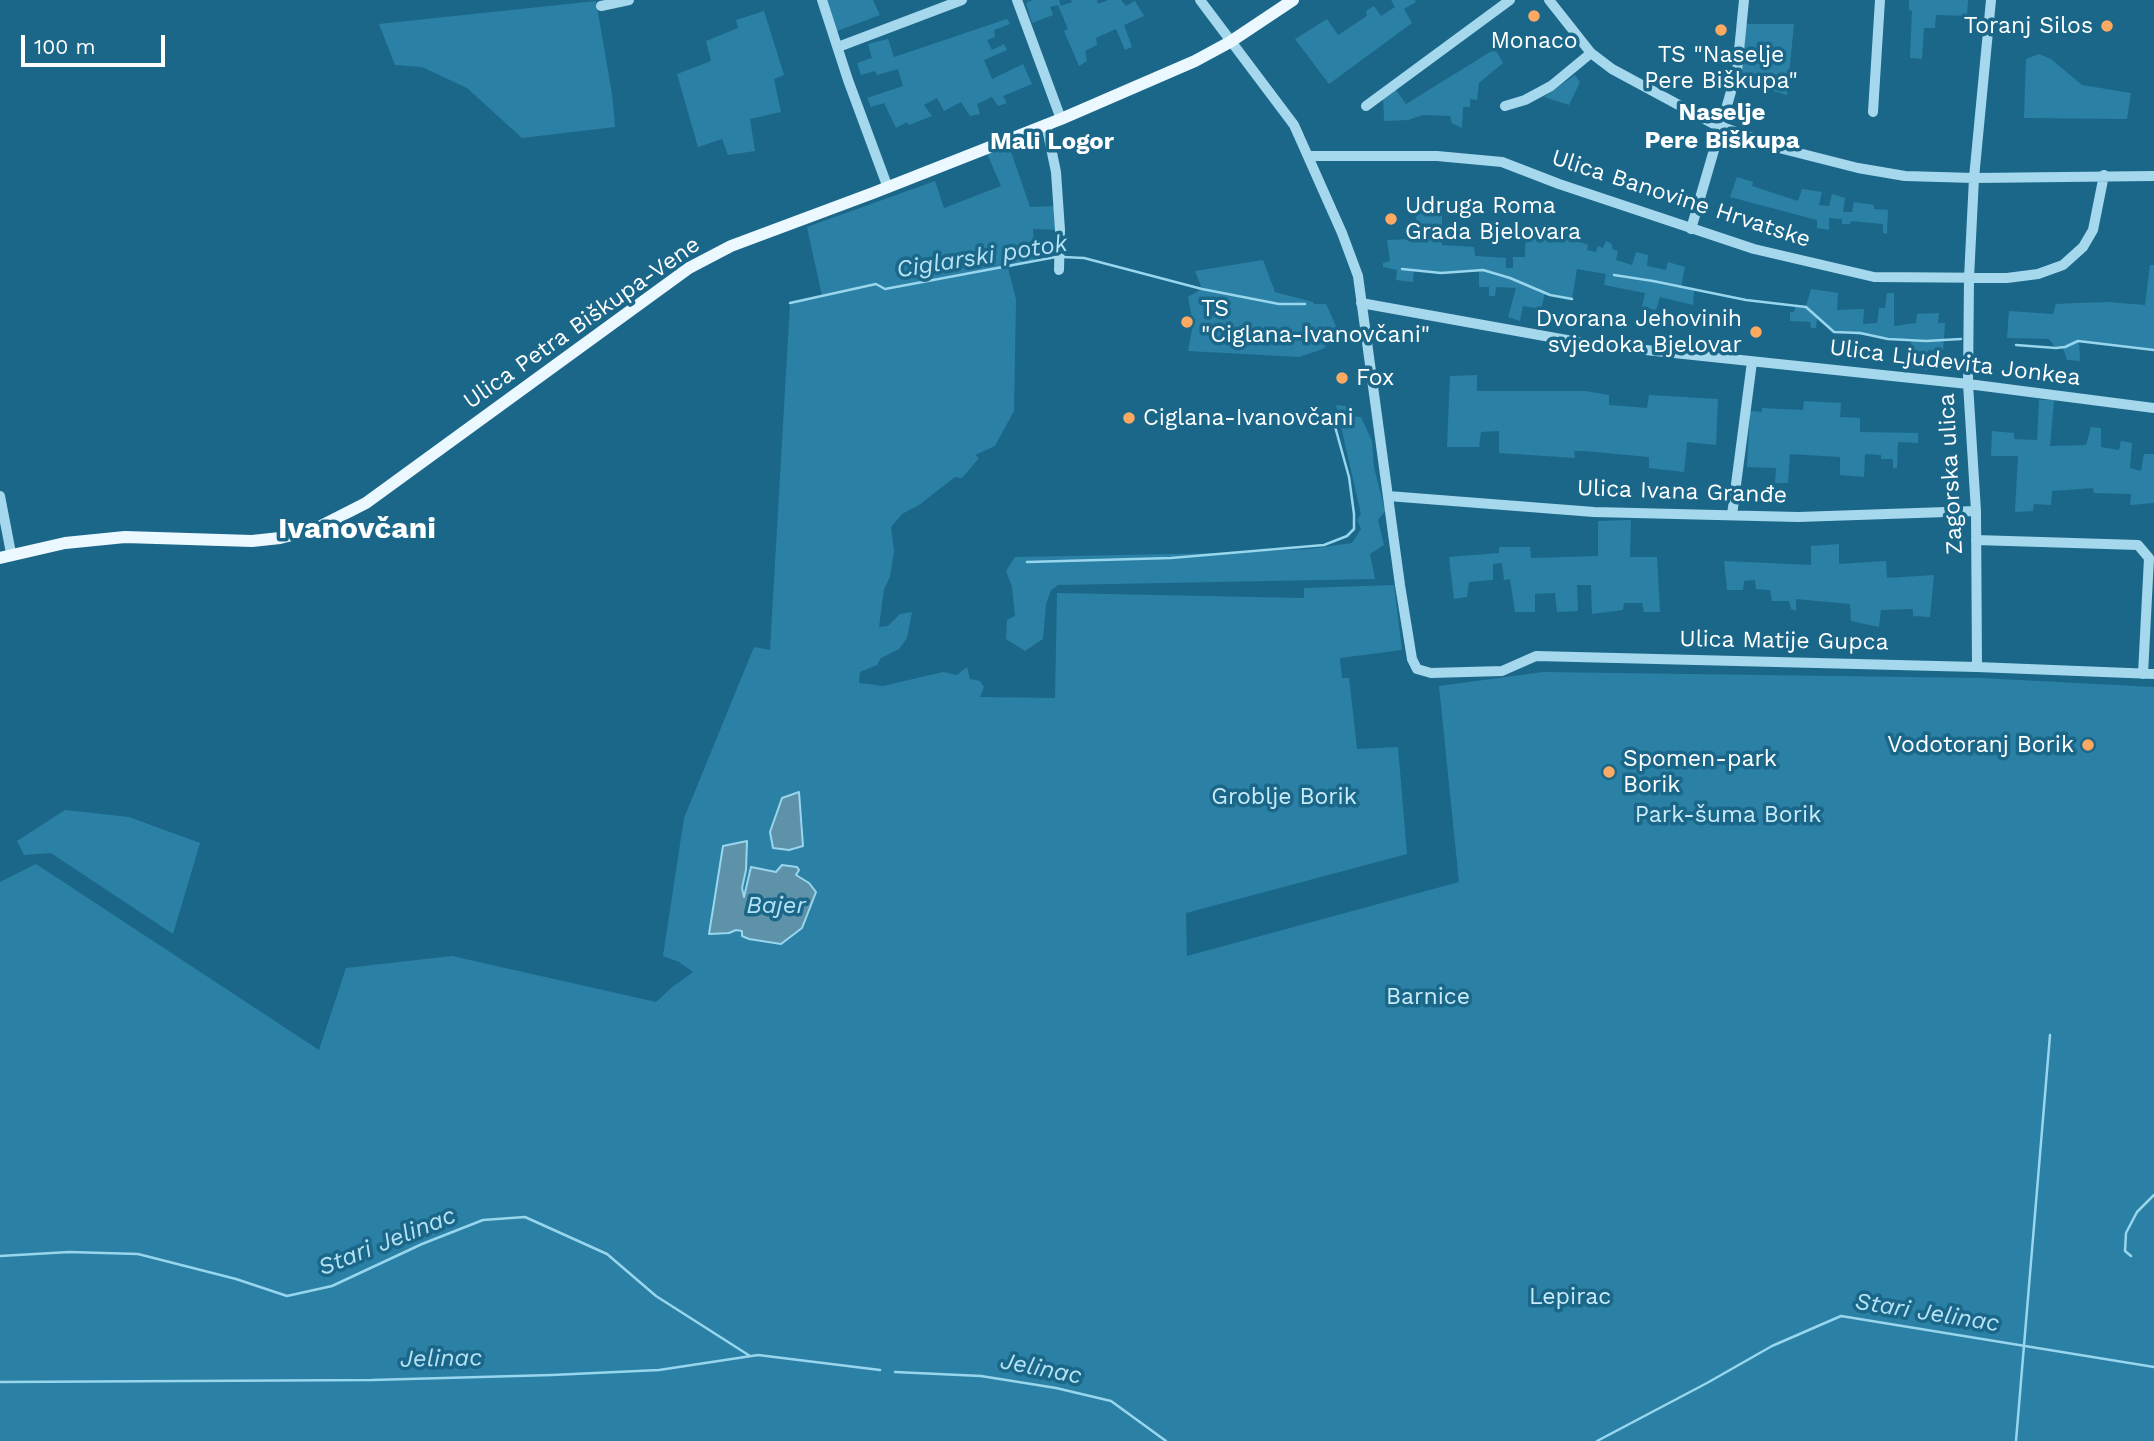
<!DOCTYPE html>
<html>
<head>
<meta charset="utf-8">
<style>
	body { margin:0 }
	#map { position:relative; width:2154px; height:1441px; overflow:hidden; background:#1b6789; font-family:"Work Sans",sans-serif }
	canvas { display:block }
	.scale { position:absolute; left:21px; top:35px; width:144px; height:32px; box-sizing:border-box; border:4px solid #fff; border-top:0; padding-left:9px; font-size:21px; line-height:24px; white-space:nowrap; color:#fff; -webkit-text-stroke:5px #1b6789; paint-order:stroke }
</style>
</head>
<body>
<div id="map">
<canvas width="2154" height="1441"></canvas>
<div class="scale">100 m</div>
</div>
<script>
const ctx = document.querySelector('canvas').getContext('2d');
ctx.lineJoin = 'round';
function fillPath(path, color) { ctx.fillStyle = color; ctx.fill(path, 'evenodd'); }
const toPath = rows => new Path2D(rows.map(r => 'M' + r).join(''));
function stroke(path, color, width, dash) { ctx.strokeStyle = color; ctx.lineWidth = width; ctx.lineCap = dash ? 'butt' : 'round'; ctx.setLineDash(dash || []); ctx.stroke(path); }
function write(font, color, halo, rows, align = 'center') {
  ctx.font = font + ' "Work Sans",sans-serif'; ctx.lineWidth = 7; ctx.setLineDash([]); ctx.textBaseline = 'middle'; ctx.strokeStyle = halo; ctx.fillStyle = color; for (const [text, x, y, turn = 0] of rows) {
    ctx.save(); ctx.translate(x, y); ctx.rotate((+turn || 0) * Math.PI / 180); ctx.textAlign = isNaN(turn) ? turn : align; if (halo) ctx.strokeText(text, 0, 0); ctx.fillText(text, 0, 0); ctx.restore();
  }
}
fillPath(toPath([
	[826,0,873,0,880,15,837,31],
	[1033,0,1059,0,1061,6,1072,2,1071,0,1097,0,1098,4,1108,0,1121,0,1126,6,1135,1,1144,16,1124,25,1132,47,1125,50,1116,29,1096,38,1097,45,1085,51,1087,61,1079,66,1064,31,1068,29,1058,5,1050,7,1053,15,1032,23,1026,3],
	[1391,0,1415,0,1416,2,1404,9,1412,23,1329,84,1295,39,1327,19,1338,35,1367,16,1366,11,1374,6,1381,16,1395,7],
	[1909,0,1968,0,1967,16,1936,15,1935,28,1924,28,1922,59,1910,58,1912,11,1909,10],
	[596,1,612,94,615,127,522,138,467,88,422,67,395,65,379,24],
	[764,11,784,75,774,79,781,112,750,119,755,151,728,155,722,139,698,147,677,74,711,61,706,41,738,28,736,20],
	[1007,19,1010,24,994,30,995,37,987,40,992,50,1004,44,1007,50,984,60,992,79,1023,64,1032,84,1003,96,1007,103,998,106,992,97,977,104,980,114,970,116,961,102,944,111,937,98,924,105,932,116,909,125,907,122,896,128,884,103,871,107,867,98,903,86,898,69,877,75,875,71,861,75,857,63,872,58,868,44,888,39,894,57],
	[1744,24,1794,24,1787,95,1739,81],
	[1495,49,1503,63,1479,83,1477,100,1470,99,1470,107,1463,107,1462,128,1452,123,1450,116,1423,115,1408,120,1384,121,1383,93,1393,86,1406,104],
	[2039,54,2051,59,2082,85,2131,93,2127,119,2024,118,2026,59],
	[1575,75,1580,82,1569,105,1544,97],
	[1007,140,1030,207,1058,206,1060,230,1033,229,1035,260,1008,268,1016,299,1014,411,995,446,975,455,979,458,962,478,955,477,919,505,902,514,891,527,894,551,890,577,884,589,879,627,888,626,900,614,912,612,907,638,899,649,881,658,877,665,860,672,859,683,883,686,943,672,957,675,967,667,970,679,980,681,984,687,980,697,1055,698,1057,593,1304,598,1304,588,1394,585,1402,650,1340,658,1342,678,1349,678,1357,749,1398,747,1407,854,1186,913,1187,956,1459,882,1439,686,1543,672,1981,678,2154,687,2154,1441,0,1441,0,882,36,864,319,1050,346,968,452,956,656,1002,671,988,693,972,679,962,663,956,684,818,754,647,770,650,790,303,822,296,807,227,935,181,944,208,1001,186,985,149],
	[1737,177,1753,182,1752,186,1798,201,1802,189,1822,192,1819,205,1829,206,1832,194,1845,198,1843,212,1852,212,1854,202,1874,205,1874,209,1888,210,1887,234,1883,233,1883,224,1851,221,1850,224,1842,224,1842,219,1829,218,1829,230,1817,228,1817,220,1730,197],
	[1417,211,1442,211,1442,245,1474,247,1475,256,1506,258,1506,268,1513,268,1513,257,1525,257,1526,224,1551,226,1551,237,1561,242,1563,236,1570,238,1588,245,1587,250,1596,252,1598,246,1603,248,1606,241,1612,244,1612,249,1618,251,1616,260,1632,265,1636,252,1648,255,1647,266,1666,270,1668,262,1685,267,1681,287,1694,290,1693,305,1660,297,1656,310,1642,307,1645,293,1604,285,1606,274,1577,269,1572,299,1545,293,1541,309,1523,306,1520,321,1508,317,1516,288,1496,287,1495,296,1489,296,1489,287,1479,287,1479,271,1441,273,1414,270,1413,282,1396,280,1397,270,1383,267,1383,263,1390,261,1387,240,1414,239],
	[1263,260,1275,292,1313,302,1314,304,1326,304,1339,333,1323,349,1299,357,1188,351,1193,324,1188,297,1202,289,1195,271],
	[2150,265,2154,265,2154,350,2079,341,2080,361,2067,360,2063,348,2056,348,2049,339,2007,338,2009,311,2053,314,2056,304,2078,303,2108,302,2145,305],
	[1811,289,1838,293,1837,310,1864,309,1863,324,1877,323,1879,308,1885,308,1887,293,1894,293,1894,326,1916,323,1917,314,1939,313,1938,323,1945,323,1943,351,1928,350,1927,370,1912,368,1911,340,1834,332,1822,320,1817,319,1816,328,1811,328,1810,322,1790,321,1790,312,1794,312,1796,305,1806,306],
	[1477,375,1477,391,1585,391,1609,395,1609,405,1647,408,1649,395,1718,399,1716,445,1687,442,1684,472,1649,468,1649,457,1584,451,1574,451,1575,458,1499,453,1499,431,1481,432,1479,447,1447,447,1450,376],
	[2039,400,2054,400,2050,446,2086,445,2091,427,2101,428,2101,447,2119,450,2121,441,2132,443,2130,468,2141,471,2144,454,2154,454,2154,503,2130,505,2131,494,2094,493,2093,488,2052,491,2051,505,2034,504,2033,511,2015,512,2018,456,1991,456,1992,431,2014,433,2014,439,2037,440],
	[1804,401,1841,403,1840,417,1860,418,1860,432,1918,433,1918,443,1898,442,1897,468,1893,468,1893,459,1881,459,1881,455,1865,454,1864,477,1840,475,1840,457,1790,454,1788,483,1775,483,1776,468,1747,467,1750,411,1762,412,1762,408,1803,410],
	[1336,405,1346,406,1349,416,1361,417,1372,441,1374,467,1385,511,1378,520,1384,545,1370,554,1375,579,1058,585,1051,590,1046,604,1043,639,1025,651,1006,639,1007,620,1015,616,1012,587,1006,571,1015,557,1223,553,1309,549,1352,543,1361,529,1357,520,1361,514],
	[1631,520,1630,557,1657,557,1660,612,1644,612,1642,603,1624,603,1623,610,1592,614,1591,585,1577,585,1578,611,1557,612,1555,593,1535,594,1535,612,1515,612,1510,579,1504,580,1502,563,1493,564,1493,580,1469,582,1467,597,1454,599,1449,557,1499,553,1499,547,1530,547,1531,558,1598,556,1598,521],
	[1839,544,1839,564,1886,561,1887,578,1934,575,1930,617,1913,616,1913,609,1881,610,1879,627,1851,621,1850,604,1796,599,1796,611,1791,609,1789,601,1772,601,1770,590,1756,589,1755,580,1744,581,1743,590,1727,590,1724,561,1811,565,1811,546],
	[65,810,129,817,200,843,173,934,51,853,24,855,17,841]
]), '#2b81a5');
const water = toPath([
	[799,792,803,846,789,850,773,848,770,832,782,798,799,792],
	[747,841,746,870,742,888,744,897,751,867,776,872,782,865,797,867,799,870,796,875,809,883,816,892,802,928,781,944,749,939,742,936,742,931,736,930,729,933,709,934,723,846,747,841]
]);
fillPath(water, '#5d92a9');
stroke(water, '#98d6ee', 2);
stroke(toPath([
	[1063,257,1084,258,1202,289,1279,304,1305,304],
	[1402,269,1441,273,1483,270,1510,278,1550,295,1572,299],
	[1614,275,1653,281,1746,300,1806,307,1834,332,1860,333,1888,339,1926,341,1961,339],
	[790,303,876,284,885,289,1056,257],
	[2016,345,2056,348,2065,347,2078,341,2154,350],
	[1027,562,1171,558,1324,545,1347,536,1354,529,1354,514,1349,477,1331,412],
	[0,1256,69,1252,138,1254,236,1279,287,1296,332,1286,422,1244,483,1220,525,1217,607,1254,656,1296,750,1356],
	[2131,1256,2125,1251,2126,1233,2137,1212,2154,1195],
	[895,1372,981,1376,1056,1388,1111,1401,1166,1441],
	[0,1382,372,1380,552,1375,659,1370,758,1355,880,1370],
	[1597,1441,1707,1383,1772,1346,1841,1316,2154,1367],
	[2016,1441,2050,1035]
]), '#98d6ee', 2.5);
stroke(toPath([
	[822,0,848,80,888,188],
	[1017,0,1061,119],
	[1200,0,1294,125,1342,233,1358,276,1400,585,1412,659,1417,669,1431,673,1502,671,1536,656,1977,667,2154,674],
	[1549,0,1591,53,1612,69,1714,124,1783,149,1858,168,1905,176,1974,178,2154,176],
	[601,6,629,0],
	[838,47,962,0],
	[1366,106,1510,0],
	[1505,106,1525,100,1551,86,1591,53],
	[1873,112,1880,0],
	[1046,124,1056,172,1060,230,1059,270],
	[1308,156,1437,156,1502,162,1559,184,1754,249,1874,277,2007,278,2038,274,2063,265,2083,247,2093,230,2104,175],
	[1691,229,1737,71,1744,0],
	[1361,303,1589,344,1968,384,2154,408],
	[0,496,11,553],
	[1388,496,1594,512,1798,517,1976,511],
	[1732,515,1752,362],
	[1976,540,2138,545,2149,558,2143,674],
	[1977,667,1976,511,1968,384,1969,278,1974,178,1991,0]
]), '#a5d8ec', 10);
stroke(toPath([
	[0,558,65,543,125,537,252,541,280,538,315,529,366,503,689,268,731,246,873,193,1061,119,1195,61,1230,42,1293,0]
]), '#ebf8ff', 12);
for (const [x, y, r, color] of [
	[1534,16,7,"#fda962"],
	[2107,26,7,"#fda962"],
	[1721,30,7,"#fda962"],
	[1391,219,7,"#fda962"],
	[1187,322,7,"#fda962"],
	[1756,332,7,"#fda962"],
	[1342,378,7,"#fda962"],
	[1129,418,7,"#fda962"],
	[2088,745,7,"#fda962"],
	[1609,772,7,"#fda962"]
]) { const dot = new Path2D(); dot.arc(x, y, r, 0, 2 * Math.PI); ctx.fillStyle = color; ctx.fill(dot); stroke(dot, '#1b6789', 2.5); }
write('23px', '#fff', '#1b6789', [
	["Toranj Silos",2093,26,"right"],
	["Monaco",1534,41,"center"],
	["TS \"Naselje",1721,55,"center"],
	["Pere Biškupa\"",1721,81,"center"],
	["Udruga Roma",1405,206],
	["Grada Bjelovara",1405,232],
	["TS",1201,309],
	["\"Ciglana-Ivanovčani\"",1201,335],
	["Dvorana Jehovinih",1742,319,"right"],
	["svjedoka Bjelovar",1742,345,"right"],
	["Fox",1356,378],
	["Ciglana-Ivanovčani",1143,418],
	["Vodotoranj Borik",2074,745,"right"],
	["Spomen-park",1623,759],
	["Borik",1623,785]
], 'left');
write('23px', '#fff', '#1b6789', [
	["Ulica Banovine Hrvatske",1681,199,18],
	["Ulica Petra Biškupa-Vene",582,323,-35],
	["Ulica Ljudevita Jonkea",1955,363,7],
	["Zagorska ulica",1951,474,-93],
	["Ulica Ivana Granđe",1682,492,2],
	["Ulica Matije Gupca",1784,641,1]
]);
write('23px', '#caebf9', '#1b6789', [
	["Groblje Borik",1284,797],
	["Park-šuma Borik",1728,815],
	["Barnice",1428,997],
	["Lepirac",1570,1297]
]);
write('bold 24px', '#fff', '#1b6789', [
	["Naselje",1722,113],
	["Pere Biškupa",1722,141],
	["Mali Logor",1052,142]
]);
write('italic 24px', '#b5e2f5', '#1b6789', [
	["Ciglarski potok",982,257,-9],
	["Bajer",776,906],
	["Stari Jelinac",387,1242,-22],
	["Stari Jelinac",1927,1313,9],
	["Jelinac",441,1359,-1],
	["Jelinac",1041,1369,11]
]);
write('bold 30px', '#fff', '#1b6789', [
	["Ivanovčani",357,529]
]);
</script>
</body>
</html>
